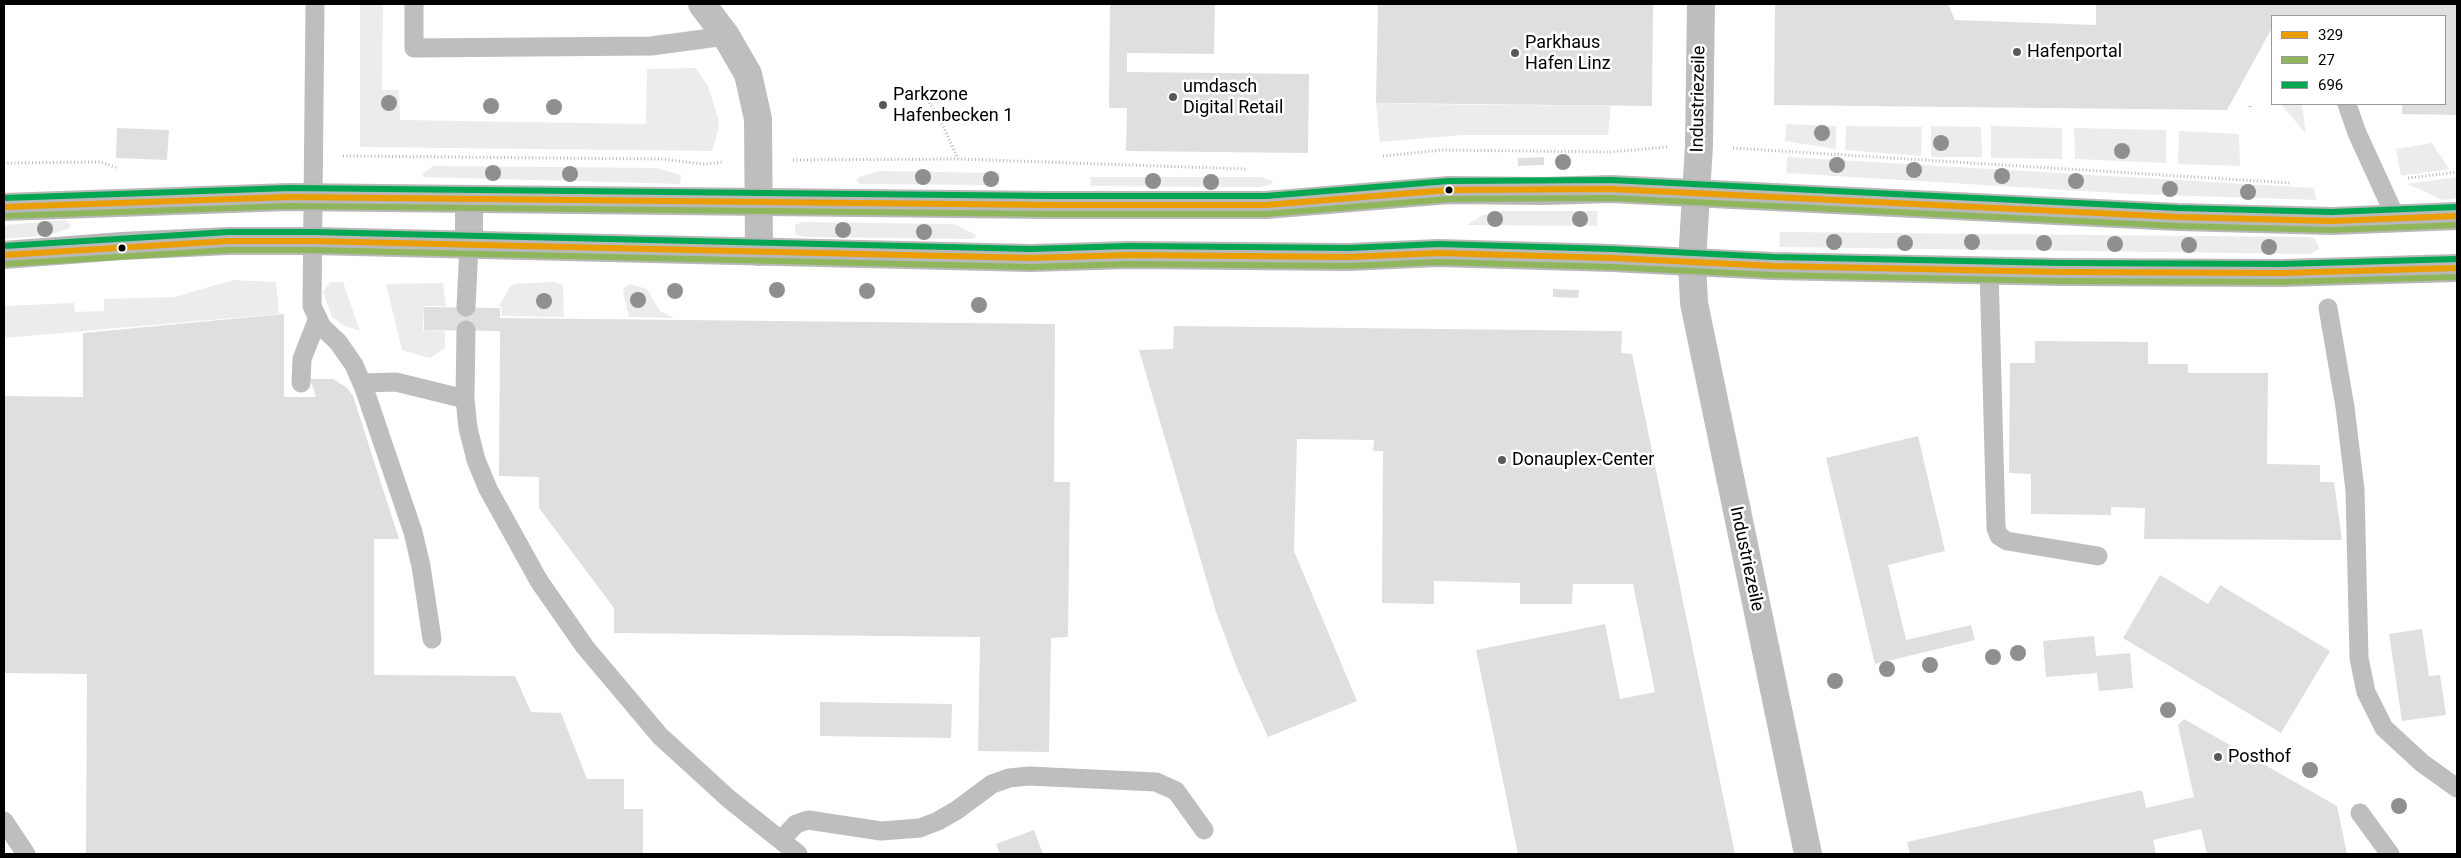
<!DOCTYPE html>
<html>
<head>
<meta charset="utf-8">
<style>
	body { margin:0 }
	#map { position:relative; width:2461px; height:858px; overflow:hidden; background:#fff; font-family:Roboto,sans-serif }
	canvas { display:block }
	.frame { position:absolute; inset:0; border:5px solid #000; pointer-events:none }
	.legend { position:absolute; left:2271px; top:15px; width:175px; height:90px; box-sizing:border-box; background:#fff; border:1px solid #999; margin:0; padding:6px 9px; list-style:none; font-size:15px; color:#000 }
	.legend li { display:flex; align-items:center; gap:10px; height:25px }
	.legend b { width:25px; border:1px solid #999 }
</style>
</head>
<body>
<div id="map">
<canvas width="2461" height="858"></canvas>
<div class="frame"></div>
<ul class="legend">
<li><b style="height:6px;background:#eb9e00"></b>329</li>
<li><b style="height:6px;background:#8fb65c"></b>27</li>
<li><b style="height:6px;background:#00a651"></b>696</li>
</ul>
</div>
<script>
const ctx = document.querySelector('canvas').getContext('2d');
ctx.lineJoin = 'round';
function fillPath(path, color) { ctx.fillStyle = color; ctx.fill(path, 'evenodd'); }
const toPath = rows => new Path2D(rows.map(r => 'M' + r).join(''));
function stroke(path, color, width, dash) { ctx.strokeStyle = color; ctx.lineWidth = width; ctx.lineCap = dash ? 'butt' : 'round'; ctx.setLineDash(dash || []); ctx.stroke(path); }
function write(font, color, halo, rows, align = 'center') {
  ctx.font = font + ' Roboto,sans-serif'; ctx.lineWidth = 5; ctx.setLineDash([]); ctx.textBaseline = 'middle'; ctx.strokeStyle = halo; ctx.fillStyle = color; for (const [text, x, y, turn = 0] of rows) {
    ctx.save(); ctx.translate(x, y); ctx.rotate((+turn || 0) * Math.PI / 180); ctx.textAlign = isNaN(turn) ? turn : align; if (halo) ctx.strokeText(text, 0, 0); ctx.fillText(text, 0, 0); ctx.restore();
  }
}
fillPath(toPath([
	[360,4,383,4,382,90,399,90,400,120,646,124,647,69,696,68,708,86,718,118,719,127,712,151,360,147],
	[1376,103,1412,104,1611,106,1608,135,1461,135,1380,142],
	[2281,104,2302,104,2306,134],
	[1786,124,1836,126,1836,149,1785,141],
	[1846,126,1922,127,1921,156,1845,150],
	[1931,126,1981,127,1982,157,1931,157],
	[1991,126,2062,128,2062,159,1991,158],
	[2074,128,2166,130,2166,163,2075,159],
	[2179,131,2239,134,2240,166,2178,164],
	[2432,143,2449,169,2401,176,2396,149],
	[1787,157,2314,188,2316,200,2132,194,1786,173],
	[433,166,657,168,681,175,680,184,423,177,422,174],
	[878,171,1000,173,999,185,860,184,856,181,859,177],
	[1090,177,1261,177,1273,181,1272,184,1259,187,1091,186],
	[2457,177,2457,198,2442,200,2408,184],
	[1502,211,1598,211,1597,226,1467,225,1483,215],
	[65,220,71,225,68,229,49,235,4,239,4,225],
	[802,222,955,224,976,235,974,239,969,239,807,237,796,235,795,232,795,225],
	[1780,232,2310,237,2315,239,2319,247,2318,250,2310,254,1779,247],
	[233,280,276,282,279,314,4,338,4,306,74,303,75,312,104,311,104,299,174,297],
	[330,282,343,282,360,331,343,325,332,317,323,292],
	[555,282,563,285,564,317,501,316,502,307,499,306,510,287,514,284],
	[443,283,446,306,424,306,423,330,445,331,445,348,430,358,402,350,386,284],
	[630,284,647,289,660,311,674,318,629,317,623,293,624,288]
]), '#ececec');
fillPath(toPath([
	[1110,4,1215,4,1214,54,1127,53,1127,72,1309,74,1308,153,1126,151,1127,108,1109,108],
	[1378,4,1653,4,1652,106,1376,103],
	[1775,4,1948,4,1955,20,2096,25,2096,4,2457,4,2457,115,2402,114,2402,104,2445,104,2445,16,2272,16,2272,28,2227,110,1774,105],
	[117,128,169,130,167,160,116,158],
	[1544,157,1544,165,1518,166,1518,158],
	[1553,289,1579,290,1578,298,1553,297],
	[424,307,500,308,500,318,1055,324,1054,482,1070,482,1068,637,1051,638,1049,752,978,751,980,637,614,633,614,608,539,508,539,477,499,476,500,331,424,330],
	[284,314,284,397,316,397,310,379,333,379,347,388,353,396,399,539,374,539,374,675,515,676,531,712,561,713,587,779,624,779,624,809,643,809,643,854,86,854,87,674,4,673,4,396,83,397,83,333],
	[1174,326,1622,331,1621,353,1632,354,1735,854,1518,854,1476,650,1605,624,1620,699,1655,692,1633,584,1573,584,1572,604,1520,604,1520,583,1434,581,1434,604,1382,603,1383,451,1373,451,1374,440,1297,439,1294,551,1357,701,1268,737,1237,668,1216,612,1139,350,1173,349],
	[2035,341,2148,342,2148,364,2188,364,2188,373,2268,373,2267,464,2320,465,2320,482,2334,482,2342,540,2144,539,2145,508,2111,507,2111,515,2031,514,2031,474,2009,473,2010,363,2035,363],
	[1918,436,1945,551,1888,565,1906,640,1971,625,1975,640,1875,664,1826,458],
	[2160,575,2208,604,2220,585,2330,651,2281,733,2123,638],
	[2422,629,2429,676,2440,675,2446,715,2402,721,2389,634],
	[2094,636,2096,656,2130,653,2133,688,2099,691,2097,673,2046,677,2043,641],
	[820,702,952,704,951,738,820,736],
	[2184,719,2337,806,2347,854,2207,854,2201,829,2153,840,2156,854,1910,854,1907,842,2142,790,2146,808,2194,797,2178,725],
	[1034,830,1043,854,1000,854,996,844]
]), '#dfdfdf');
stroke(toPath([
	[923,94,938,115,958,159],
	[2250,106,2250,108],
	[1733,148,2290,183],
	[343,156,660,159,703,164,724,162],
	[1383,156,1442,150,1610,152,1667,147],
	[793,160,958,159,1246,169],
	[4,163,100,162,118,168],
	[2408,178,2457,172]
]), '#b9b9b9', 3, [1, 2.5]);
stroke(toPath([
	[315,4,312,306,322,327,338,342,354,365,364,388,413,532,421,566,432,639],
	[414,4,414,48,651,46,726,36],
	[2347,104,2357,133,2396,218],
	[1989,269,1996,528,1999,536,2007,541,2098,556],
	[466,307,469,246],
	[2328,308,2345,407,2355,490,2359,658,2366,692,2384,728,2422,763,2457,788],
	[466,330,465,399,468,428,476,460,488,489,539,581,585,647,660,736,729,799,798,854],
	[301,383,302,359,318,318],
	[362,383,396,382,465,399],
	[2360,813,2390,854],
	[4,821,26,854],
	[781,840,796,824,808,820,881,831,920,828,938,821,957,810,992,784,1009,778,1029,776,1156,782,1176,791,1204,830]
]), '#bebebe', 19);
stroke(toPath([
	[702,4,726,36,748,74,758,119,759,252],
	[1701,4,1699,145,1692,262,1694,303,1808,854],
	[469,246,469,200]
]), '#bebebe', 28);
stroke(toPath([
	[4,207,289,197,1050,205,1266,205,1449,190,1543,191,1611,189,2178,217,2332,221,2457,216],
	[4,255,122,246,229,241,313,241,1031,258,1129,255,1349,257,1438,253,1612,258,1773,266,2061,272,2282,273,2457,268]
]), '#b8b8b8', 28);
stroke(toPath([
	[4,207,289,197,1050,205,1266,205,1449,190,1611,189,2178,217,2332,221,2457,216],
	[4,255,229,241,313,241,1031,258,1129,255,1349,257,1438,253,1612,258,1773,266,2061,272,2282,273,2457,268]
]), '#eb9e00', 6);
stroke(toPath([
	[4,216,289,206,1050,214,1266,214,1449,199,1611,198,2178,226,2332,230,2457,225],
	[5,264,229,250,313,250,1031,267,1129,264,1349,266,1438,262,1612,267,1773,275,2061,281,2282,282,2457,277]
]), '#8fb65c', 6);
stroke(toPath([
	[4,198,289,188,1050,196,1266,196,1448,181,1611,180,2178,208,2332,212,2457,207],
	[4,246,229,232,313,232,1031,249,1129,246,1349,248,1438,244,1612,249,1773,257,2061,263,2282,264,2457,259]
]), '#00a651', 6);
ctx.fillStyle = '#8f8f8f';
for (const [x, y] of [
	[389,103],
	[491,106],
	[554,107],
	[1822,133],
	[1941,143],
	[2122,151],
	[1563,162],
	[1837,165],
	[1914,170],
	[493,173],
	[570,174],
	[2002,176],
	[923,177],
	[991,179],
	[1153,181],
	[2076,181],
	[1211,182],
	[2170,189],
	[2248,192],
	[1495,219],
	[1580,219],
	[45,229],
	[843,230],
	[924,232],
	[1834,242],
	[1972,242],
	[1905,243],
	[2044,243],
	[2115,244],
	[2189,245],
	[2269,247],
	[777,290],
	[675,291],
	[867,291],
	[638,300],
	[544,301],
	[979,305],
	[2018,653],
	[1993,657],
	[1930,665],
	[1887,669],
	[1835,681],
	[2168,710],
	[2310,770],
	[2399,806]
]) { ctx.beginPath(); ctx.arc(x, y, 8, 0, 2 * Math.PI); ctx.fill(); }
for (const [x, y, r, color] of [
	[2017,52,5,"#595959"],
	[1515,53,5,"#595959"],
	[1173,97,5,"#595959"],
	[883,105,5,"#595959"],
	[1449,190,4.5,"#000"],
	[122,248,4.5,"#000"],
	[1502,460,5,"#595959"],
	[2218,757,5,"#595959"]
]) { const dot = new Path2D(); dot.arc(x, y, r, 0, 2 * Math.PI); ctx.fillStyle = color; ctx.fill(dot); stroke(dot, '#fff', 2); }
write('18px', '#000', '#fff', [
	["Parkhaus",1525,43],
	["Hafen Linz",1525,64],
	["Hafenportal",2027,52],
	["umdasch",1183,87],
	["Digital Retail",1183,108],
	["Parkzone",893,95],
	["Hafenbecken 1",893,116],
	["Donauplex-Center",1512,460],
	["Posthof",2228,757]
], 'left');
write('18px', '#000', '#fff', [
	["Industriezeile",1699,99,-89],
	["Industriezeile",1746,559,78]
]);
</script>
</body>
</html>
